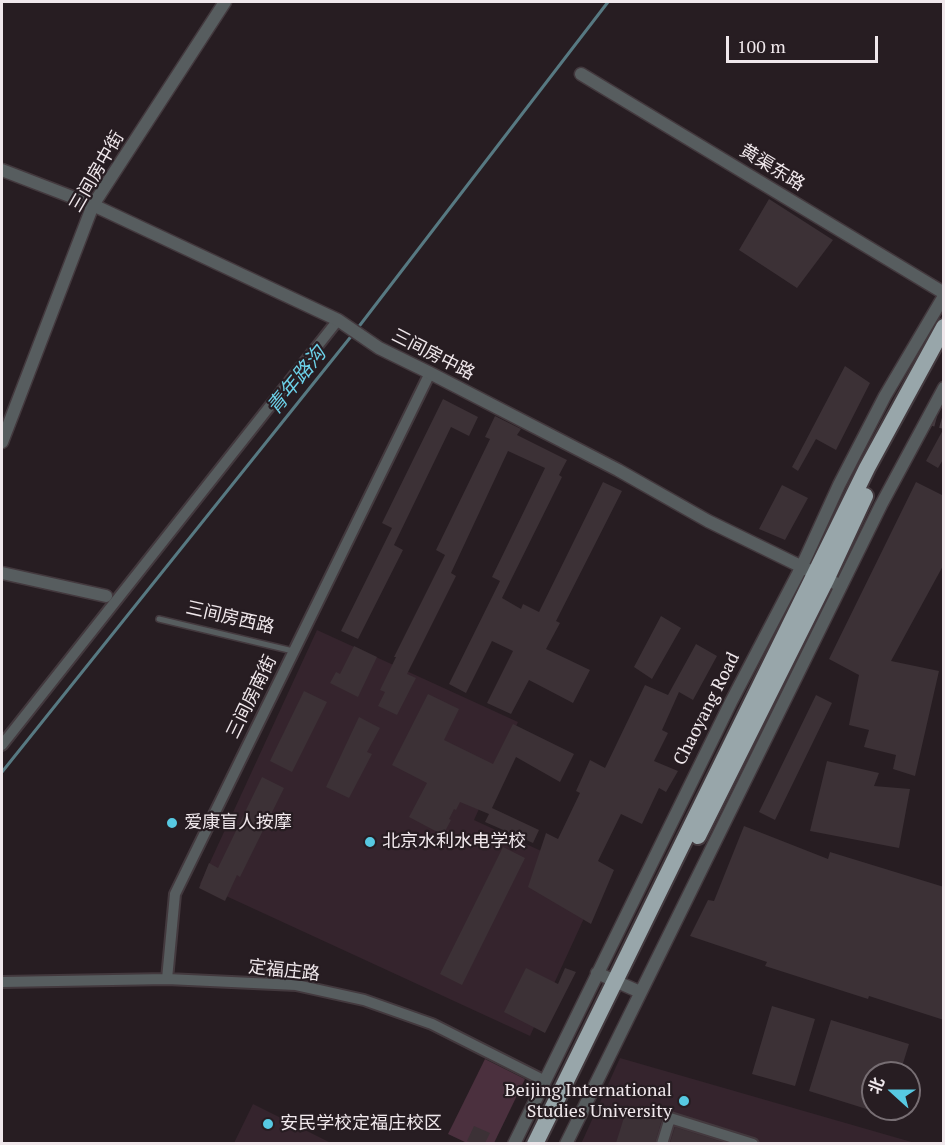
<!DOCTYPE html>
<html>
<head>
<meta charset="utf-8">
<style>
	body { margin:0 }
	#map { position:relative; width:945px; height:1145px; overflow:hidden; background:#271d22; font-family:"PT Serif","Noto Sans SC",serif }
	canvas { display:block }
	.frame { position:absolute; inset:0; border:3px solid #f0e8ec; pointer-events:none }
	.north { position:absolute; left:861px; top:1061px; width:60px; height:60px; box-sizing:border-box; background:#271d22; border:2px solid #776e73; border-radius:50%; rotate:291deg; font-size:16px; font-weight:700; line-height:24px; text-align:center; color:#f0e8ec }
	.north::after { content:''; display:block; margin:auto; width:21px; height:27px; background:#57c9e2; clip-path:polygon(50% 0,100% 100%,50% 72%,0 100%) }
	.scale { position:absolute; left:726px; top:36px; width:152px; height:27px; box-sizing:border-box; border:3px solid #f0e8ec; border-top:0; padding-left:8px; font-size:18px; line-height:21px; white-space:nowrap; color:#f0e8ec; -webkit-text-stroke:4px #271d22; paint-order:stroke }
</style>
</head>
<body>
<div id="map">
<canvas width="945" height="1145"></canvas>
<div class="frame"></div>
<div class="north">北</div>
<div class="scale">100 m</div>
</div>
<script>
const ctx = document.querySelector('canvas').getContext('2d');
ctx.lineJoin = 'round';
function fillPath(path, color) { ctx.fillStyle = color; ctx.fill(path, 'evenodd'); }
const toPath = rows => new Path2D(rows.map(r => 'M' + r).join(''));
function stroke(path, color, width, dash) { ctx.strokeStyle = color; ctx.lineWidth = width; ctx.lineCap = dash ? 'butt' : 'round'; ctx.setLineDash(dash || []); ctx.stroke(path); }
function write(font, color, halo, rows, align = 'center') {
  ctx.font = font + ' "PT Serif","Noto Sans SC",serif'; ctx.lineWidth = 4.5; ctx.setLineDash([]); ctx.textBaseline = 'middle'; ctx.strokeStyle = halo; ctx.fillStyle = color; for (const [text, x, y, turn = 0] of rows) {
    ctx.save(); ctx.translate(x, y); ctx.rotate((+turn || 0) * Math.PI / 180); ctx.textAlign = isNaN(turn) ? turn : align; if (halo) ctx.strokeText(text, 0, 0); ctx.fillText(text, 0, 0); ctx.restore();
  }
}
fillPath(toPath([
	[317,630,518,722,474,820,602,879,530,1036,200,884],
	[620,1058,915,1143,581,1144],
	[253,1104,331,1143,234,1143]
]), '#35242d');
fillPath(toPath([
	[485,1059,525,1079,494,1143,467,1143,448,1134]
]), '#4b303e');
stroke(toPath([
	[357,329,608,2],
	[2,772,353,334]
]), '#577982', 3);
fillPath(toPath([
	[769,199,833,240,797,288,739,250],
	[845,366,870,383,836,450,816,439,798,471,792,467],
	[443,399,478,417,469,436,451,427,394,545,403,550,358,639,341,631,392,528,382,523],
	[495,416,521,429,517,435,567,460,559,475,562,477,502,598,521,609,523,604,539,612,603,482,622,491,556,621,560,623,546,649,590,670,573,703,529,680,511,714,487,703,513,651,492,641,466,693,449,684,500,581,492,577,545,468,508,451,451,573,456,576,407,674,416,678,397,715,378,706,385,692,380,690,396,657,394,657,445,555,436,550,490,439,485,437],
	[944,428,944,458,938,468,926,461],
	[916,482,944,496,944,564,891,661,939,671,915,776,893,769,896,755,864,747,869,730,849,725,859,675,829,659],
	[782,485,808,498,785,540,759,529],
	[661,616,681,628,652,679,634,667],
	[696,644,717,656,693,700,679,692,662,730,668,733,654,761,678,771,666,792,659,788,642,824,621,814,598,861,614,870,591,924,528,887,546,833,558,839,580,793,576,791,590,760,605,768,645,685,668,695],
	[354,646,377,657,358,697,330,683,336,672,340,674],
	[304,691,327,702,292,772,270,761],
	[428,694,459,709,444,740,493,764,513,724,574,754,560,782,516,757,492,808,539,830,533,843,485,822,489,814,460,802,456,810,454,809,449,819,451,820,443,835,409,817,427,783,392,765],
	[816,695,832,703,775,820,759,812],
	[359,717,380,728,367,752,372,754,349,798,326,787],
	[827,761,879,773,874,786,910,789,899,848,810,831],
	[262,777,284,788,240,877,237,875,225,901,199,888,209,863,218,868],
	[744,826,828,859,830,852,944,887,944,1020,869,996,868,999,765,966,767,962,690,936,708,900,714,901],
	[503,847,525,858,462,985,440,974],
	[526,968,558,984,565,968,576,972,545,1033,504,1012],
	[772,1006,815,1019,795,1086,752,1074],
	[831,1020,909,1044,900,1073,873,1073,873,1111,809,1091],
	[627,1108,662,1119,655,1143,616,1143],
	[474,1126,490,1133,485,1143,473,1143,467,1141],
	[675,1127,726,1143,670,1143]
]), '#3c3136');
stroke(toPath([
	[926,419,944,424]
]), '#453b40', 10, [10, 5]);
const service = toPath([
	[159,619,293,651]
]);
const minor = toPath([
	[2,745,338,320],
	[167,979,175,894,430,373],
	[2,982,167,979,296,985,364,1000,432,1024,545,1081],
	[662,1144,670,1118,753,1144]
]);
const tertiary = toPath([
	[581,74,944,293],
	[2,170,93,205,338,320,379,348,430,373,618,470,708,521,841,586],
	[2,442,93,205,225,2],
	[2,573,106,596],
	[597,973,640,992],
	[514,1144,731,702,801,568,839,485,885,396,944,296],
	[566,1144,881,505,944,388]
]);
const trunk = toPath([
	[698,836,826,580,865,496],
	[535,1144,867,468,944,327]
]);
stroke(service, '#43393e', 8);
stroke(minor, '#43393e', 14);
stroke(tertiary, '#43393e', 15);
stroke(trunk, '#43393e', 20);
stroke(service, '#575d5f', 5);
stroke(minor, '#575d5f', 10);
stroke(tertiary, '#575d5f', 12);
stroke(trunk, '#98a6aa', 16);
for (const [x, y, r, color] of [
	[172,823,6,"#57c9e2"],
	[370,842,6,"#57c9e2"],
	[684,1101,6,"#57c9e2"],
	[268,1124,6,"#57c9e2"]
]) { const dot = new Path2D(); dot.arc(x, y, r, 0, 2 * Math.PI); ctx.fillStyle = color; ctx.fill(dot); stroke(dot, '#271d22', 2); }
write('18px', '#f0e8ec', '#271d22', [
	["黄渠东路",772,168,31],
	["三间房中街",97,172,-60],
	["三间房中路",433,355,27],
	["三间房西路",230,618,13],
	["三间房南街",252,697,-64],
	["Chaoyang Road",707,709,-63],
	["定福庄路",284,971,6]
]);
write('18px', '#f0e8ec', '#271d22', [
	["爱康盲人按摩",184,823],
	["北京水利水电学校",382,842],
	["Beijing International",672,1091,"right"],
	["Studies University",672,1112,"right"],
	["安民学校定福庄校区",280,1124]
], 'left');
write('italic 20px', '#6cd1e8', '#271d22', [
	["青年路沟",297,381,-51]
]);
</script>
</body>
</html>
